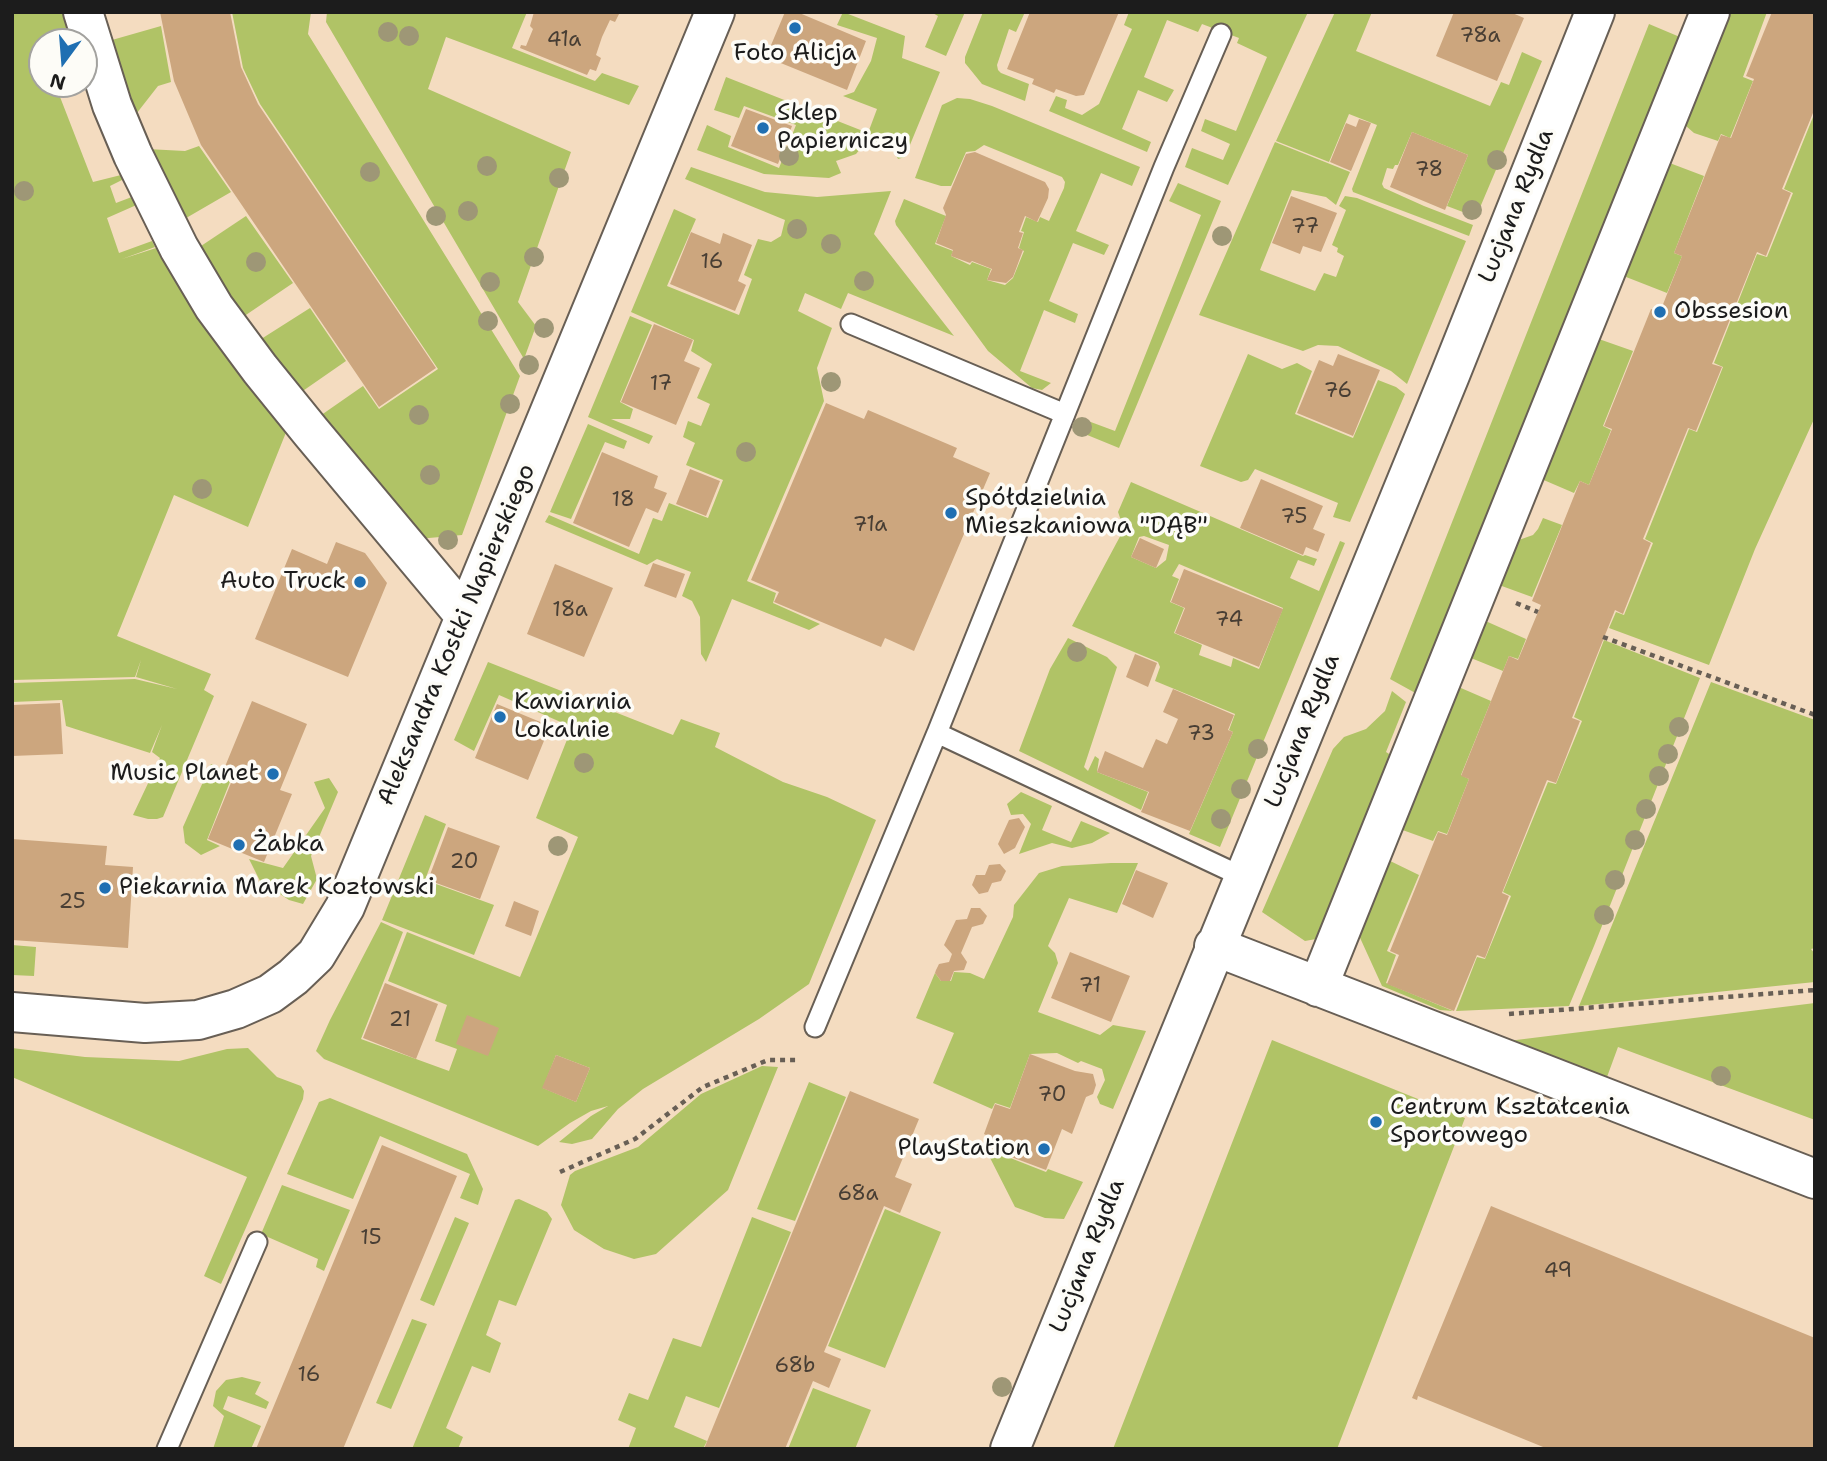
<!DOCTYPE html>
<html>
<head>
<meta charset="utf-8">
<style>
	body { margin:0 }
	#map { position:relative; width:1827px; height:1461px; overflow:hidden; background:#f4dcc0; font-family:"Shantell Sans",sans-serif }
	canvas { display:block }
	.frame { position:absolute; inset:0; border:14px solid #1c1c1c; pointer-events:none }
	.north { position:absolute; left:28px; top:28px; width:70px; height:70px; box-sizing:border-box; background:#fdfcf7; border:2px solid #a3a29f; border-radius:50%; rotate:196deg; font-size:19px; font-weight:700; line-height:28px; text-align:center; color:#1c1c1c }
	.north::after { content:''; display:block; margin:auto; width:24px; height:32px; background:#1f6fb2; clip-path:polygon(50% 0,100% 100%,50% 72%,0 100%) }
</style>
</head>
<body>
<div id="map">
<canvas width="1827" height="1461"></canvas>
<div class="frame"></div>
<div class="north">N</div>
</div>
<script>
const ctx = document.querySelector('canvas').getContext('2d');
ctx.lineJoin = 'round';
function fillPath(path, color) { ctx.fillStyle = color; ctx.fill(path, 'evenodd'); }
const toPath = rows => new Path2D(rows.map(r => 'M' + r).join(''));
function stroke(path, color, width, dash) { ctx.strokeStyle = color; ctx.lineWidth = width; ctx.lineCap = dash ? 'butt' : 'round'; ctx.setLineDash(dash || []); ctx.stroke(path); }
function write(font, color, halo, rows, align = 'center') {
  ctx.font = font + ' "Shantell Sans",sans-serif'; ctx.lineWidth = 7; ctx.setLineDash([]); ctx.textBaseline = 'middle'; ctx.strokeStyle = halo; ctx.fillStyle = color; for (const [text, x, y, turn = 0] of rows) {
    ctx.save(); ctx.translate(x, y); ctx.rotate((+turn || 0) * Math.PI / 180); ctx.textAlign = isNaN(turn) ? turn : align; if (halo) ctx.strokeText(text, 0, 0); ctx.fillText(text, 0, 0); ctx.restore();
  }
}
fillPath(toPath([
	[12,12,70,12,74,42,42,42,42,84,55,84,93,182,129,173,130,176,110,186,116,203,137,195,141,203,107,218,119,253,152,241,155,247,122,259,156,248,268,408,289,425,248,527,174,495,117,636,211,674,204,690,214,696,163,817,157,819,148,819,133,815,160,758,152,752,162,725,150,753,66,726,62,700,12,702,12,683,135,679,177,689,136,677,141,660,135,677,12,680],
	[232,12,311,12,308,34,520,376,462,535,418,539,317,418,363,386,379,409,438,369,260,104,243,68],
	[327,12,527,12,512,48,595,81,602,73,639,86,629,105,446,37,428,89,571,152,518,302,536,326,524,359,326,22],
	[843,12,905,36,902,58,940,72,905,157,898,159,889,140,861,148,856,154,836,161,841,173,829,178,764,174,697,150,707,125,731,136,728,147,779,168,796,125,744,106,739,118,714,110,726,77,868,133,877,109,843,96,854,92,871,61,877,38,837,25],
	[931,12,965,12,946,56,925,47,938,16],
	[983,12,1025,12,1016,32,1009,29,997,65,998,70,1001,73,1029,84,1025,101,982,84,965,63,965,57],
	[1129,12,1308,12,1228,185,1185,167,1192,148,1223,160,1230,144,1201,131,1205,119,1236,131,1267,57,1237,43,1239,38,1202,24,1198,32,1167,20,1144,77,1174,90,1167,102,1138,90,1122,129,1151,142,1147,152,1049,111,1056,96,1067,100,1065,108,1082,115,1099,104,1132,29,1124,25],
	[1335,12,1372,12,1356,51,1490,106,1501,82,1509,85,1522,52,1542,61,1476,217,1447,206,1468,155,1412,132,1398,165,1395,165,1393,169,1387,168,1382,184,1384,188,1424,206,1473,225,1469,236,1353,192,1352,189,1377,125,1349,114,1329,162,1276,141],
	[1729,12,1767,12,1743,77,1753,81,1730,138,1721,134,1718,141,1694,133,1686,126,1686,114],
	[1649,24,1687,40,1419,695,1390,679],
	[161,26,171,82,158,86,133,118,105,42],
	[957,98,970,99,992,106,1140,167,1132,186,1101,173,1076,231,1109,245,1104,255,1073,243,1049,301,1078,314,1075,323,1044,310,1020,371,1051,383,1042,390,1032,388,988,351,896,225,895,221,904,199,946,216,935,244,953,251,951,256,970,265,972,262,991,269,987,280,1005,285,1013,278,1024,251,1019,248,1024,232,1021,231,1026,217,1038,222,1040,217,1049,221,1064,188,1065,182,1062,177,984,145,975,151,966,152,951,186,941,186,915,178,942,105],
	[1815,112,1815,417,1755,549,1709,665,1609,628,1616,612,1624,615,1653,543,1645,539,1689,429,1697,432,1723,367,1714,363,1757,254,1767,257,1793,193,1784,189],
	[1275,142,1350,172,1336,205,1326,197,1292,190,1260,270,1315,291,1324,273,1336,277,1344,256,1337,252,1338,248,1332,245,1346,210,1339,206,1345,196,1357,198,1466,241,1407,384,1391,371,1338,346,1318,345,1303,351,1199,315],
	[199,146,231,192,181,221,147,149,185,151],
	[1667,162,1704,176,1674,253,1682,256,1667,293,1621,275],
	[691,167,765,192,817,197,891,191,874,234,954,336,848,293,841,309,805,293,798,311,832,328,817,368,824,401,747,581,776,593,773,603,820,624,809,630,732,599,706,662,701,654,700,617,692,601,682,596,691,572,657,559,647,565,545,522,549,515,639,554,653,518,662,521,669,503,708,518,723,480,686,465,695,443,683,437,688,421,701,426,710,404,697,398,712,364,691,351,694,340,631,312,674,209,696,219,667,286,739,315,752,279,744,275,758,239,771,242,781,236,785,220,685,179],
	[1178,183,1221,201,1119,448,1075,430,1080,418,1115,431,1201,215,1169,201],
	[246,216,293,283,240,319,195,250],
	[310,308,346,361,297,395,258,341],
	[630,316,652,325,620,402,633,409,630,419,611,419,653,436,649,444,588,417],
	[1596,338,1633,351,1603,426,1611,430,1589,485,1580,481,1574,493,1539,478],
	[1248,354,1282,369,1297,363,1312,371,1295,414,1353,438,1378,380,1396,387,1405,394,1350,522,1333,517,1338,503,1255,469,1248,480,1241,482,1200,466],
	[588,424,627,441,624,449,605,442,571,519,550,512],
	[1131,482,1303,556,1305,555,1317,559,1314,566,1298,560,1290,578,1319,591,1340,541,1345,543,1220,847,1189,834,1233,732,1229,730,1235,714,1155,681,1160,667,1158,662,1072,626,1124,529,1118,512],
	[1144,536,1169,545,1166,560,1156,568,1131,557,1139,537],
	[1179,564,1283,608,1259,669,1233,658,1231,667,1199,655,1202,645,1174,633,1184,608,1170,602,1179,579,1172,576],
	[1543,518,1562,525,1532,597,1499,585,1516,541,1533,535,1538,529],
	[1481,619,1526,639,1518,659,1509,656,1503,671,1466,656],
	[1068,638,1107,657,1117,667,1084,767,1088,771,1095,756,1099,759,1097,772,1148,792,1141,810,1019,751,1050,669],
	[1604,640,1700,678,1594,946,1569,1006,1456,1011,1477,957,1485,959,1511,896,1503,892,1548,782,1556,784,1582,721,1574,717],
	[488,662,673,735,681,719,720,733,715,747,783,782,827,797,876,820,809,984,759,1019,643,1089,618,1109,592,1139,572,1144,559,1142,591,1116,608,1106,591,1111,570,1123,538,1146,324,1059,316,1051,330,1020,381,922,403,932,361,1039,449,1071,457,1049,435,1041,447,1005,388,981,407,932,520,977,578,837,536,818,572,727,499,695,474,751,454,740],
	[556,1055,590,1068,576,1102,543,1088],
	[1711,682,1815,720,1815,948,1811,949,1815,954,1815,982,1579,1006],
	[1454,685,1491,701,1461,775,1469,779,1447,834,1438,831,1433,841,1397,828],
	[1392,691,1406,702,1386,752,1394,757,1324,929,1316,939,1305,941,1262,912,1333,749,1344,737,1366,729,1385,711],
	[211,764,233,774,207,840,220,846,201,855,185,843,183,827],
	[329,778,338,792,311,856,317,879,303,904,289,900,260,881,249,859,283,868,325,808,314,782],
	[1021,792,1052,806,1042,830,1071,842,1081,821,1110,833,1092,843,1072,848,1052,843,1019,854,1031,824,1023,814,1011,815,1007,804],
	[425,815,446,824,425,880,494,905,474,955,382,920],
	[1384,858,1419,875,1387,951,1396,955,1386,983,1453,1011,1440,1010,1382,986,1356,929],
	[1111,863,1138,863,1117,913,1069,898,1048,946,1055,953,1058,963,1038,1012,1100,1035,1113,1025,1146,1031,1113,1109,1100,1104,1097,1097,1105,1080,1102,1069,1081,1061,1078,1063,1057,1053,1030,1054,1010,1108,995,1103,992,1109,933,1083,954,1033,916,1018,935,973,941,981,951,981,954,972,970,973,984,979,1013,917,1014,905,1039,873,1062,866],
	[12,945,36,947,34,976,12,975],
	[1815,1003,1815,1120,1618,1047,1607,1077,1508,1041],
	[1272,1040,1465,1118,1337,1449,1113,1449],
	[12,1048,85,1057,179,1061,227,1049,248,1048,277,1077,301,1086,304,1091,303,1099,221,1284,204,1276,247,1177,12,1077],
	[762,1066,778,1067,728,1190,656,1254,634,1259,604,1249,574,1230,561,1205,570,1175,575,1171,638,1147,701,1094],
	[809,1082,846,1097,795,1221,757,1209],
	[330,1098,467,1154,483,1189,478,1205,460,1198,470,1174,380,1136,353,1199,287,1174,319,1102],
	[985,1148,1046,1172,1048,1169,1083,1182,1064,1219,1045,1218,1015,1207],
	[282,1185,350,1210,324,1271,316,1267,318,1259,261,1234],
	[519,1199,547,1212,552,1219,516,1306,499,1300,486,1335,501,1343,490,1373,472,1366,446,1428,463,1437,458,1449,412,1449,515,1200],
	[885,1209,941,1232,885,1368,828,1346],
	[455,1217,469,1223,434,1306,420,1300],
	[752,1217,791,1232,719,1408,686,1396,674,1427,707,1441,703,1449,628,1449,636,1428,618,1420,629,1393,648,1400,673,1338,701,1347],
	[412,1319,427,1324,391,1409,376,1403],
	[242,1377,261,1382,255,1394,269,1402,266,1409,228,1396,223,1409,261,1426,251,1449,213,1449,224,1416,213,1406,216,1391,226,1380],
	[813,1388,871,1410,855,1449,788,1449]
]), '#b0c366');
fillPath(toPath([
	[160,12,230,12,241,67,258,104,436,368,379,407,201,145,174,81],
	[534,12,620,12,615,22,610,20,602,37,596,55,601,58,596,71,590,69,587,75,520,48,521,45,526,46,533,29,530,26],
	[785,12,797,12,866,41,847,90,766,57],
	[1030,12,1119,12,1084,95,1076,96,1056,89,1054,93,1032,84,1034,79,1007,69],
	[1454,12,1510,12,1524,18,1497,81,1436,56],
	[1772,12,1815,12,1815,108,1782,189,1791,193,1766,256,1757,252,1712,364,1722,367,1696,431,1688,428,1643,539,1651,543,1623,614,1615,610,1572,718,1580,721,1556,783,1547,780,1502,893,1509,896,1485,958,1477,955,1454,1011,1387,984,1399,955,1390,951,1438,832,1447,835,1469,779,1461,776,1509,656,1518,660,1541,605,1532,601,1580,481,1589,485,1612,429,1604,426,1651,309,1660,312,1682,256,1674,253,1721,135,1731,138,1754,79,1746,76],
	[746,109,792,126,778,164,731,146],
	[1359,119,1371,123,1351,171,1330,162,1346,123,1356,127],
	[1412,132,1468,155,1445,210,1390,187],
	[975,152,1045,182,1049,189,1048,198,1037,222,1025,216,1019,232,1023,233,1018,248,1023,250,1013,277,1006,283,987,280,992,269,972,261,970,263,951,256,953,250,936,243,946,215,943,208,966,154],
	[1291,196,1337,213,1321,252,1303,246,1300,254,1272,243],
	[691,232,720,244,723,233,752,245,738,281,746,285,735,311,670,284],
	[654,324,693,340,684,361,700,368,676,425,621,402],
	[1338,354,1380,370,1353,436,1297,413,1319,360,1333,366],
	[826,403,864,419,868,410,957,448,953,457,990,473,914,651,885,638,881,647,774,602,779,592,751,580],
	[602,452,658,476,654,488,667,493,658,513,646,508,629,547,573,523],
	[690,469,720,481,706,516,676,504],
	[1261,479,1323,506,1313,529,1325,534,1318,552,1306,547,1303,555,1240,528],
	[1140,538,1164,549,1156,568,1131,557],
	[336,542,365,553,387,583,348,677,255,639,292,549,327,564],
	[653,563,685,574,676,598,644,586],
	[555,564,613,588,584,657,527,634],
	[1184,569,1283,609,1259,667,1175,633,1185,608,1171,602],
	[1135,654,1157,663,1148,687,1126,677],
	[1173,689,1234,715,1228,730,1233,732,1190,831,1141,812,1149,792,1097,772,1105,751,1143,768,1156,739,1167,744,1178,719,1163,712],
	[252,701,307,724,280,790,292,794,264,862,208,839,235,773,224,769],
	[60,703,63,754,12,756,12,705],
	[497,704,550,726,528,780,475,758],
	[1019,818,1025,827,1015,848,1004,854,998,844,1009,820],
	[448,827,500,846,480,899,428,880],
	[12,839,107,846,105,865,133,867,128,948,12,940],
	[1000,864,1006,871,1001,881,992,883,988,892,979,894,972,885,976,875,985,875,989,865],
	[1136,870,1168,883,1153,918,1122,904],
	[514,901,539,911,531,936,505,926],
	[971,908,980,908,987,916,983,924,972,927,961,953,967,962,964,970,954,971,950,981,941,981,935,973,936,970,939,964,949,962,952,954,944,945,956,920,967,919],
	[1070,952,1130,976,1111,1022,1051,998],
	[385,983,438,1004,416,1059,363,1038],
	[467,1015,499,1028,488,1056,456,1044],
	[1030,1054,1075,1071,1093,1074,1096,1085,1093,1094,1086,1097,1072,1134,1062,1129,1046,1170,982,1146,986,1135,984,1134,995,1104,1010,1109],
	[556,1055,590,1068,576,1102,542,1088],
	[850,1091,919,1119,895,1177,912,1184,900,1213,884,1206,824,1352,841,1359,829,1388,813,1381,785,1449,704,1449],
	[382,1145,457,1176,343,1449,256,1449],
	[1491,1206,1815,1338,1815,1449,1548,1449,1418,1396,1417,1400,1412,1398]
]), '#cca67e');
const lane = toPath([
	[851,324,1065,414],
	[937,733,1164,167,1221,34],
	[815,1027,937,733,1243,877],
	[167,1449,257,1242]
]);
const street = toPath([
	[83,12,112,105,133,155,179,248,214,307,260,369,311,432,465,616],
	[1214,946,1815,1179],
	[1318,987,1710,12],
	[12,1012,145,1023,198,1020,236,1009,270,994,293,977,316,955,345,907,715,12],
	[1010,1449,1450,375,1595,12]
]);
stroke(lane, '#685f55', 23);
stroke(street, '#685f55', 42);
stroke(toPath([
	[1516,603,1538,612],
	[1603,637,1815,715],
	[1509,1014,1815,990],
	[560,1172,635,1139,703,1087,768,1060,797,1060]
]), '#685f55', 4.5, [5, 5]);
stroke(lane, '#fff', 19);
stroke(street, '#fff', 38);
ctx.fillStyle = '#9e9776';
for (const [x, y] of [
	[388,32],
	[409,36],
	[789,156],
	[1497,160],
	[487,166],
	[370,172],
	[559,178],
	[24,191],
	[1472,210],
	[468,211],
	[436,216],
	[797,229],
	[1222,236],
	[831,244],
	[534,257],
	[256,262],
	[864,281],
	[490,282],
	[488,321],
	[544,328],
	[529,365],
	[831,382],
	[510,404],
	[419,415],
	[1082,427],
	[746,452],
	[430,475],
	[202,489],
	[448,540],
	[1077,652],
	[1679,727],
	[1258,749],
	[1668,754],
	[584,763],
	[1659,776],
	[1241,789],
	[1646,809],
	[1221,819],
	[1635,840],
	[558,846],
	[1615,880],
	[1604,915],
	[1721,1076],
	[1002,1387]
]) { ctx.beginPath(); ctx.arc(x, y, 10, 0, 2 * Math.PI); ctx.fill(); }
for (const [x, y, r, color] of [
	[795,28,7,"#1f6fb2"],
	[763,128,7,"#1f6fb2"],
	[1660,312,7,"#1f6fb2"],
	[951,513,7,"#1f6fb2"],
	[360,582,7,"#1f6fb2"],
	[500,717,7,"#1f6fb2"],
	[273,774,7,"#1f6fb2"],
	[239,845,7,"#1f6fb2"],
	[105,888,7,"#1f6fb2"],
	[1376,1122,7,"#1f6fb2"],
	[1044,1149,7,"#1f6fb2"]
]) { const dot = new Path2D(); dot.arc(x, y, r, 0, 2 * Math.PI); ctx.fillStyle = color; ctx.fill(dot); stroke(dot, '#fdfcf7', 2.5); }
write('21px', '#483e34', null, [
	["78a",1480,37],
	["41a",564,41],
	["78",1429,171],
	["77",1305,228],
	["16",712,263],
	["17",661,385],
	["76",1338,392],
	["18",623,501],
	["75",1294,518],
	["71a",870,526],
	["18a",570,611],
	["74",1229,621],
	["73",1201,735],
	["20",464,863],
	["25",72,903],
	["71",1090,987],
	["21",400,1021],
	["70",1052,1096],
	["68a",858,1195],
	["15",371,1239],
	["49",1558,1272],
	["68b",795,1367],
	["16",309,1376]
]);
write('24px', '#1c1c1c', '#fdfcf7', [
	["Foto Alicja",795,54,"center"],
	["Sklep",777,114],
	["Papierniczy",777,142],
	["Obssesion",1674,312],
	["Spółdzielnia",965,499],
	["Mieszkaniowa \"DĄB\"",965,527],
	["Auto Truck",346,582,"right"],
	["Kawiarnia",514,703],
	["Lokalnie",514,731],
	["Music Planet",259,774,"right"],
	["Żabka",253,845],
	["Piekarnia Marek Kozłowski",119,888],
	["Centrum Kształcenia",1390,1108],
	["Sportowego",1390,1136],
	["PlayStation",1030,1149,"right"]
], 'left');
write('24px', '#1c1c1c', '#fdfcf7', [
	["Lucjana Rydla",1517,206,-68],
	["Aleksandra Kostki Napierskiego",457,635,-67],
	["Lucjana Rydla",1303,731,-68],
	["Lucjana Rydla",1088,1256,-68]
]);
</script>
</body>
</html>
